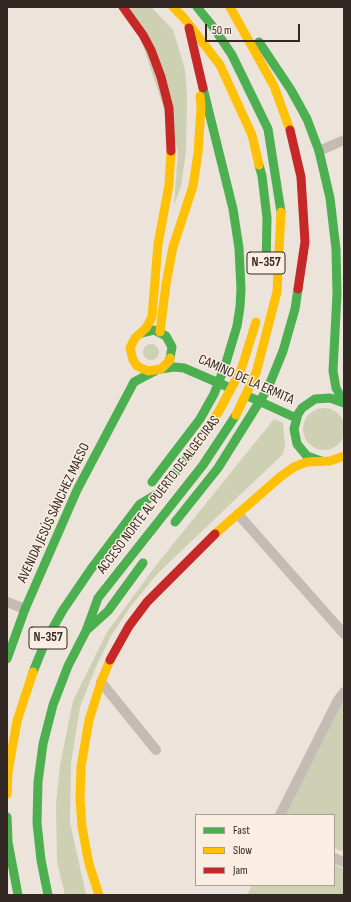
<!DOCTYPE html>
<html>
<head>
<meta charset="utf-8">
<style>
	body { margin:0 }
	#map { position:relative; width:351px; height:902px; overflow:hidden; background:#ece3db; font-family:"Sofia Sans Condensed",sans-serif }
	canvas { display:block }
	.frame { position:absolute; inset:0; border:8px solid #342824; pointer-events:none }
	.legend { position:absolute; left:195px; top:814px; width:140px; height:72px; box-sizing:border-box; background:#faede1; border:1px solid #ab9e95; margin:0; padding:5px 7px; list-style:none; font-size:12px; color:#342824 }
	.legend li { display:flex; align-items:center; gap:8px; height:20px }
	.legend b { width:20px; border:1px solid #ab9e95 }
	.scale { position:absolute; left:205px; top:24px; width:95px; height:18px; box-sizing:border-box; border:2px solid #342824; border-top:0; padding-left:5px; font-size:12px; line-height:14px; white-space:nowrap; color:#342824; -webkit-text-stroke:3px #faede1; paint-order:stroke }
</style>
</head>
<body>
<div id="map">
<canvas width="351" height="902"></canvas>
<div class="frame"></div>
<ul class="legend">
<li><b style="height:5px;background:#4caf50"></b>Fast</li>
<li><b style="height:5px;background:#ffc107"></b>Slow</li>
<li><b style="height:5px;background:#c62828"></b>Jam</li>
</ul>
<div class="scale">50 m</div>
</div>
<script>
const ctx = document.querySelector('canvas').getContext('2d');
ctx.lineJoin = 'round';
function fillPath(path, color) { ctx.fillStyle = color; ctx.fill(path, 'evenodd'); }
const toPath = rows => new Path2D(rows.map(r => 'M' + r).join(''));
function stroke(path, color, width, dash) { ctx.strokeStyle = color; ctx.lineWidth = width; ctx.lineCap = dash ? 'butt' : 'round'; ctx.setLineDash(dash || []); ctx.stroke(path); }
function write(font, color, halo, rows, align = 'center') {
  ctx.font = font + ' "Sofia Sans Condensed",sans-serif'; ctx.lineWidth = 3; ctx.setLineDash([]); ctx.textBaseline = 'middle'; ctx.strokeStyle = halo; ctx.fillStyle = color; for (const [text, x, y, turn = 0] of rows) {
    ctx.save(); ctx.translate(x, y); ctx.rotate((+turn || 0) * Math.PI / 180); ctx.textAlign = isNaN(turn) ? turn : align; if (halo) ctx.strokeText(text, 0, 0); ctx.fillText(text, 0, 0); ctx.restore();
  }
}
fillPath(toPath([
	[130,7,151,7,173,30,185,69,187,95,186,151,181,187,174,205,178,151],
	'143 352a8 8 0 1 1 16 0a8 8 0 1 1-16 0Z',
	'303 429a21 21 0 1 1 42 0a21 21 0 1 1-42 0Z',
	[274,419,283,423,285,445,283,454,157,574,131,606,111,636,95,669,80,707,71,763,70,822,86,895,65,895,57,862,56,803,60,766,73,701,107,632,157,564],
	[344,698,344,852,334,848,334,815,283,815],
	[334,864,344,869,344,895,247,895,252,885,334,885]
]), '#ced0b4');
stroke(toPath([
	[319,151,344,140],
	[238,514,344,634],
	[7,602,25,609],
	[101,682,156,750],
	[280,815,338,700,344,692],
	[334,858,344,862]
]), '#c4bbb5', 10);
stroke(toPath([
	[197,7,214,28,232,55,268,129,281,212],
	[259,42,291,90,307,119,319,151,330,198,336,249,337,294,333,371,336,388,344,403],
	[259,165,262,176,267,218,266,267],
	[141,333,154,330,166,336,172,347,170,358],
	[161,369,174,367,184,368,228,387],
	[250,397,296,418],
	[321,461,307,456,297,444,294,429,298,414,302,408,315,399,330,398,344,403],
	[152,482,200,419,214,394,225,366,237,326,240,307,241,289,239,248,233,209,203,88],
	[175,522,218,468,268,388,283,351,295,309,298,289],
	[88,629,108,611,143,563],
	[7,659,25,609,77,490,134,382,155,371],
	[33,672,46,640,63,610,91,569,140,504,160,492,194,449],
	[7,817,8,842,18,895],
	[48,895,41,860,37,823,38,782,43,744,53,705,68,666,86,631,98,598,203,465,236,415]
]), '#4caf50', 9);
stroke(toPath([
	[173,7,184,18,220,65,252,135,259,165],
	[230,7,274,86,290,130],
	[160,332,166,284,173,247,193,186,198,153,201,107,200,96],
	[170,358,170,360,161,369,148,371,137,366,133,360,130,348,135,338,146,328,152,317,158,244,169,185,171,151],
	[236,415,256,373,277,292,281,212],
	[194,449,219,411,241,370,256,322],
	[215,534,280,477,294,467,307,462,330,461,344,456],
	[7,794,8,772,17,721,33,672],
	[99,895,89,864,82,827,80,799,81,767,89,720,101,682,110,660]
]), '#ffc107', 9);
stroke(toPath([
	[123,7,143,35,151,50,161,77,169,108,171,151],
	[189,28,203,88],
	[290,130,301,177,305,242,298,289],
	[110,660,129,626,147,602,215,534]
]), '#c62828', 9);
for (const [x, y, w] of [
	[266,263,38],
	[48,638,38]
]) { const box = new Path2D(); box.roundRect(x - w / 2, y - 11, w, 22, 3); ctx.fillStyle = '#faede1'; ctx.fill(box); stroke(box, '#342824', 1); }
write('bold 13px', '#342824', null, [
	["N-357",266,263],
	["N-357",48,638]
]);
write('14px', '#342824', '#faede1', [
	["CAMINO DE LA ERMITA",246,380,24],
	["ACCESO NORTE AL PUERTO DE ALGECIRAS",159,495,-53],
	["AVENIDA JESÚS SÁNCHEZ MAESO",54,513,-65]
]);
</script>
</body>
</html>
